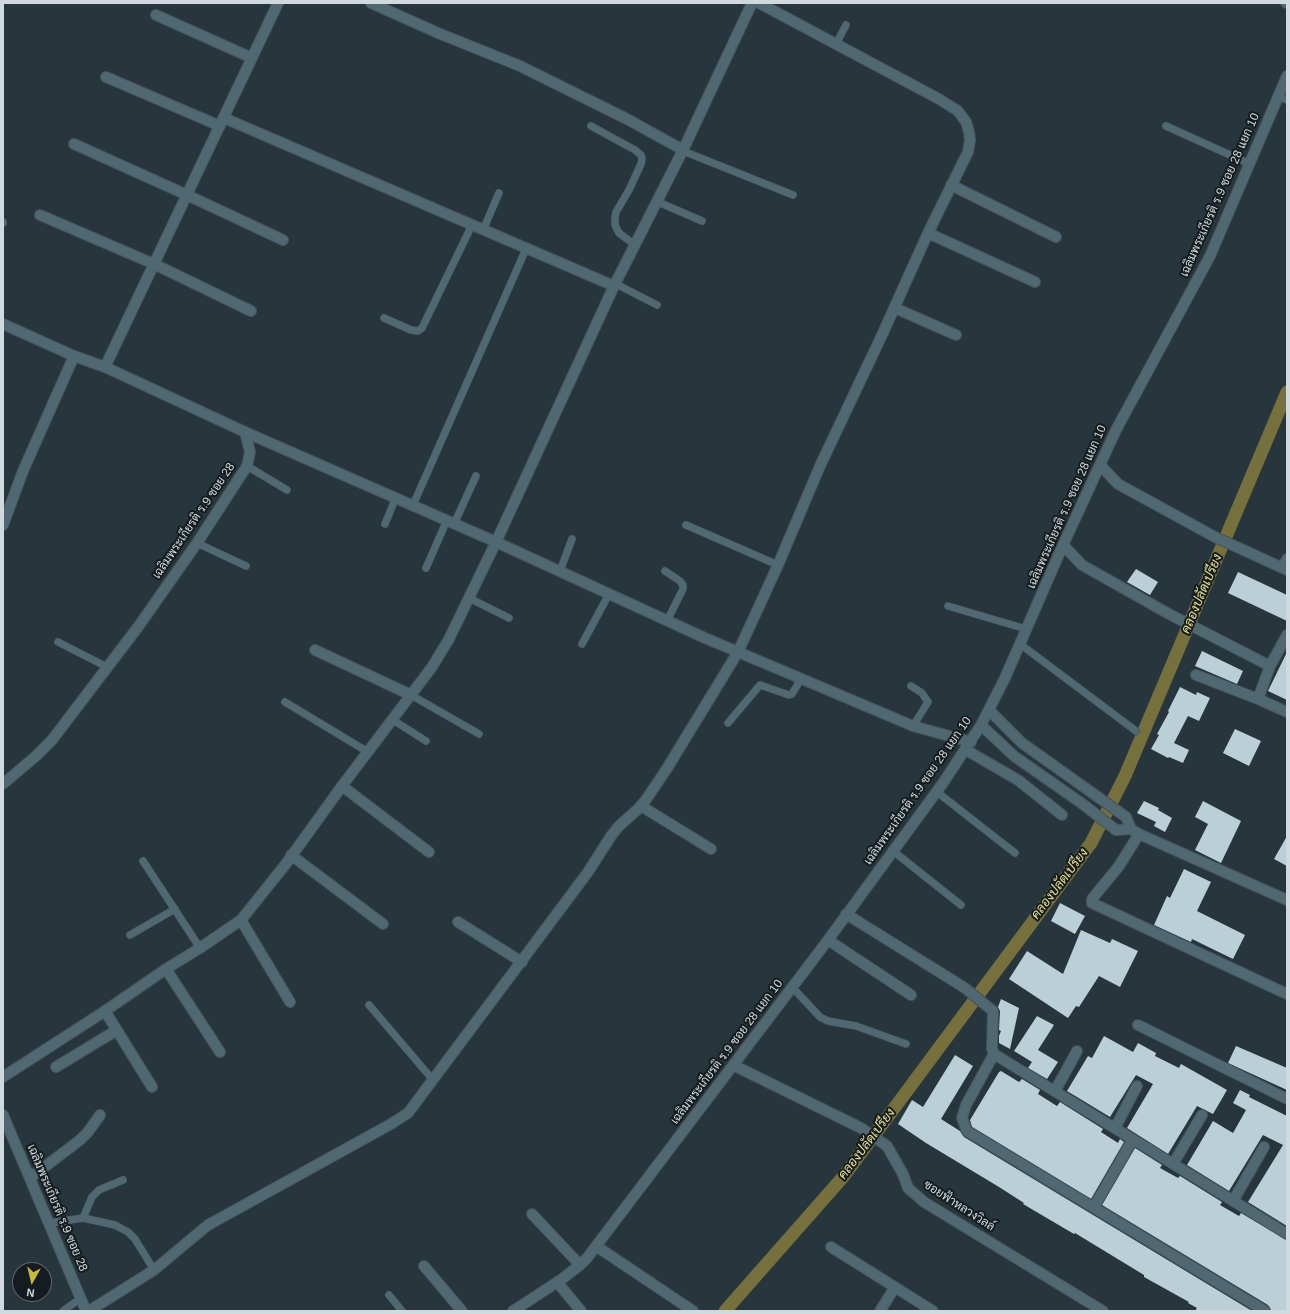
<!DOCTYPE html>
<html>
<head>
<meta charset="utf-8">
<style>
	body { margin:0 }
	#map { position:relative; width:1290px; height:1314px; overflow:hidden; background:#26363c; font-family:Helvetica,sans-serif }
	canvas { display:block }
	.frame { position:absolute; inset:0; border:4px solid #d0dade; pointer-events:none }
	.north { position:absolute; left:12px; top:1262px; width:40px; height:40px; box-sizing:border-box; background:#151c1f; border:1px solid #60686b; border-radius:50%; rotate:188deg; font-size:11px; font-weight:700; line-height:16px; text-align:center; color:#d0dade }
	.north::after { content:''; display:block; margin:auto; width:14px; height:18px; background:#c9bb3a; clip-path:polygon(50% 0,100% 100%,50% 72%,0 100%) }
</style>
</head>
<body>
<div id="map">
<canvas width="1290" height="1314"></canvas>
<div class="frame"></div>
<div class="north">N</div>
</div>
<script>
const ctx = document.querySelector('canvas').getContext('2d');
ctx.lineJoin = 'round';
const toPath = rows => new Path2D(rows.map(r => 'M' + r).join(''));
function stroke(path, color, width, dash) { ctx.strokeStyle = color; ctx.lineWidth = width; ctx.lineCap = dash ? 'butt' : 'round'; ctx.setLineDash(dash || []); ctx.stroke(path); }
function fillPath(path, color) { ctx.fillStyle = color; ctx.fill(path, 'evenodd'); }
function write(font, color, halo, rows, align = 'center') {
  ctx.font = font + ' Helvetica,Sarabun,sans-serif'; ctx.lineWidth = 4; ctx.setLineDash([]); ctx.textBaseline = 'middle'; ctx.strokeStyle = halo; ctx.fillStyle = color; for (const [text, x, y, turn = 0] of rows) {
    ctx.save(); ctx.translate(x, y); ctx.rotate((+turn || 0) * Math.PI / 180); ctx.textAlign = isNaN(turn) ? turn : align; if (halo) ctx.strokeText(text, 0, 0); ctx.fillText(text, 0, 0); ctx.restore();
  }
}
stroke(toPath([
	[725,1311,843,1177,1091,843,1125,776,1287,392]
]), '#76703d', 13);
fillPath(toPath([
	[1136,569,1158,582,1150,595,1127,582],
	[1238,572,1287,595,1287,621,1228,593],
	[1202,651,1243,671,1237,684,1195,666],
	[1287,652,1287,700,1268,691],
	[1180,687,1196,695,1197,692,1210,698,1199,721,1188,716,1174,743,1189,750,1183,763,1169,757,1168,758,1151,749,1159,735,1157,734,1169,712,1168,711],
	[1235,729,1261,741,1249,766,1223,753],
	[1144,801,1159,808,1158,810,1172,818,1165,832,1154,826,1156,822,1137,813],
	[1203,801,1241,821,1221,863,1195,850,1208,824,1195,817],
	[1287,836,1287,866,1274,859],
	[1184,869,1211,882,1197,911,1245,935,1233,959,1192,939,1191,942,1154,925,1167,896,1170,898],
	[1060,903,1085,916,1075,934,1051,921],
	[1081,930,1110,943,1112,939,1138,951,1120,987,1099,976,1079,1007,1076,1006,1068,1018,1009,979,1027,951,1063,974],
	[1001,999,1019,1008,1010,1049,999,1043,999,1036,1001,1031,999,1030,1000,1011,998,1007],
	[1037,1016,1054,1025,1038,1050,1058,1062,1047,1079,1028,1068,1032,1062,1014,1051],
	[1104,1036,1133,1052,1138,1043,1156,1053,1155,1056,1179,1068,1181,1064,1227,1090,1213,1114,1197,1106,1168,1154,1127,1128,1153,1084,1136,1075,1110,1117,1067,1091,1088,1056,1092,1058],
	[1236,1046,1287,1068,1287,1090,1228,1063],
	[955,1055,973,1066,941,1119,960,1131,964,1137,1252,1311,1195,1311,1197,1308,1188,1303,1189,1302,1144,1277,1144,1275,1075,1233,1074,1234,1023,1204,1024,1203,999,1187,926,1143,898,1124,912,1100,923,1107],
	[1001,1071,1019,1082,1022,1079,1040,1090,1038,1094,1057,1106,1060,1102,1103,1129,1101,1132,1118,1143,1120,1139,1124,1142,1091,1199,972,1127,970,1120,999,1072],
	[1240,1090,1250,1095,1249,1097,1287,1116,1287,1226,1248,1202,1283,1145,1263,1135,1229,1191,1187,1165,1213,1121,1233,1133,1246,1110,1233,1103],
	[1135,1148,1162,1165,1160,1168,1178,1178,1180,1176,1222,1202,1220,1205,1239,1216,1241,1213,1287,1240,1287,1311,1271,1311,1268,1305,1102,1205]
]), '#bbcfd7');
const service = toPath([
	[836,44,846,25],
	[1278,97,1287,100],
	[591,126,635,150,641,155,642,159,641,164,629,190,616,212,615,218,615,225,619,233,635,245],
	[1166,126,1250,164],
	[683,151,793,195],
	[658,202,702,221],
	[3,222,3,223],
	[483,230,499,193],
	[616,284,657,305],
	[384,318,411,330,418,331,422,328,472,225],
	[247,466,287,490],
	[413,505,526,249],
	[385,524,396,497],
	[454,524,476,476],
	[686,525,778,565],
	[197,543,246,566],
	[426,568,447,520],
	[560,571,572,539],
	[665,571,680,581,683,585,683,589,667,621],
	[469,598,509,618],
	[948,606,1026,629],
	[58,642,107,667],
	[582,644,609,594],
	[1020,644,1136,731],
	[911,686,922,693,928,702,913,726],
	[411,695,479,734],
	[285,702,368,752],
	[393,720,426,741],
	[728,723,760,685,789,695,792,694,801,679],
	[937,792,1015,853],
	[893,851,961,905],
	[143,861,200,948],
	[130,935,175,909],
	[792,987,820,1017,828,1021,856,1026,906,1044],
	[369,1005,433,1080],
	[83,1218,92,1197,99,1190,123,1180],
	[49,1223,83,1218,115,1225,128,1232,135,1239,154,1270],
	[389,1295,402,1311],
	[63,1311,81,1298]
]);
const minor = toPath([
	[371,3,438,33,520,66,627,119,683,150],
	[1286,3,1287,3],
	[156,15,252,58],
	[106,77,220,126],
	[224,118,614,286],
	[74,144,187,195,283,240],
	[951,185,1056,237],
	[40,215,154,264,251,311],
	[928,233,1035,282],
	[895,308,956,335],
	[105,367,278,3],
	[1100,465,1118,484,1215,537,1287,570],
	[3,525,23,471,74,356],
	[1063,545,1082,565,1169,614,1270,666],
	[1282,568,1287,559],
	[1287,635,1270,666,1258,699,1287,712],
	[315,650,411,695],
	[1196,675,1258,699],
	[989,710,1022,743,1126,817,1131,829,1139,834,1287,900],
	[981,725,1014,756,1084,805,1116,830,1131,829],
	[966,750,1018,780,1062,815],
	[3,784,36,756,52,740,138,627,197,543,247,466,250,452,245,432],
	[342,786,429,852],
	[641,806,711,849],
	[1139,834,1119,866,1092,899,1092,903,1287,994],
	[291,855,383,924],
	[846,914,965,988,993,1011,992,1049,994,1054,966,1105,962,1118,967,1131,1265,1311],
	[241,920,290,1002],
	[458,922,522,962],
	[828,940,911,995],
	[166,969,220,1052],
	[105,1011,152,1087],
	[1138,1025,1287,1099],
	[994,1054,1287,1234],
	[733,1065,861,1128,887,1146,903,1174,908,1188,924,1202,1103,1311],
	[56,1067,117,1030],
	[3,1077,105,1011,166,969,200,948,241,920,285,865,342,786,432,667,449,639,496,542,614,286,683,150,752,3],
	[1055,1091,1077,1051],
	[3,1115,86,1311],
	[1115,1128,1137,1086],
	[1173,1164,1202,1115],
	[30,1178,80,1140,88,1132,100,1115],
	[1233,1201,1264,1147],
	[1094,1207,1133,1139],
	[532,1214,580,1265],
	[596,1246,693,1311],
	[831,1247,933,1311],
	[424,1266,462,1311],
	[557,1282,581,1311],
	[89,1311,154,1270,208,1225,391,1124,408,1113,588,872,611,836,619,826,637,810,645,801,666,770,738,652,778,565,820,466,882,335,928,233,964,160,968,152,970,140,969,132,966,122,958,111,939,99,759,3],
	[513,1311,562,1279,580,1265,587,1258,828,940,943,783,981,725,1005,678,1063,545,1116,430,1210,256,1287,76],
	[880,1311,895,1287]
]);
const tertiary = toPath([
	[3,324,74,356,105,367,245,432,496,542,705,638,913,726,971,742]
]);
stroke(service, '#455459', 8);
stroke(minor, '#455459', 12);
stroke(tertiary, '#455459', 12);
stroke(service, '#506872', 7);
stroke(minor, '#506872', 10);
stroke(tertiary, '#506872', 10);
write('12px', '#d0dade', '#151c1f', [
	["เฉลิมพระเกียรติ ร.9 ซอย 28 แยก 10",1220,195,-66],
	["เฉลิมพระเกียรติ ร.9 ซอย 28 แยก 10",1067,507,-66],
	["เฉลิมพระเกียรติ ร.9 ซอย 28",194,521,-56],
	["เฉลิมพระเกียรติ ร.9 ซอย 28 แยก 10",918,791,-55],
	["เฉลิมพระเกียรติ ร.9 ซอย 28 แยก 10",727,1052,-53],
	["ซอยฟ้าหลวงวิลล์",959,1206,33],
	["เฉลิมพระเกียรติ ร.9 ซอย 28",57,1208,67]
]);
write('italic 13px', '#e9e090', '#151c1f', [
	["คลองปลัดเปรียง",1202,594,-67],
	["คลองปลัดเปรียง",1060,884,-53],
	["คลองปลัดเปรียง",867,1144,-53]
]);
</script>
</body>
</html>
